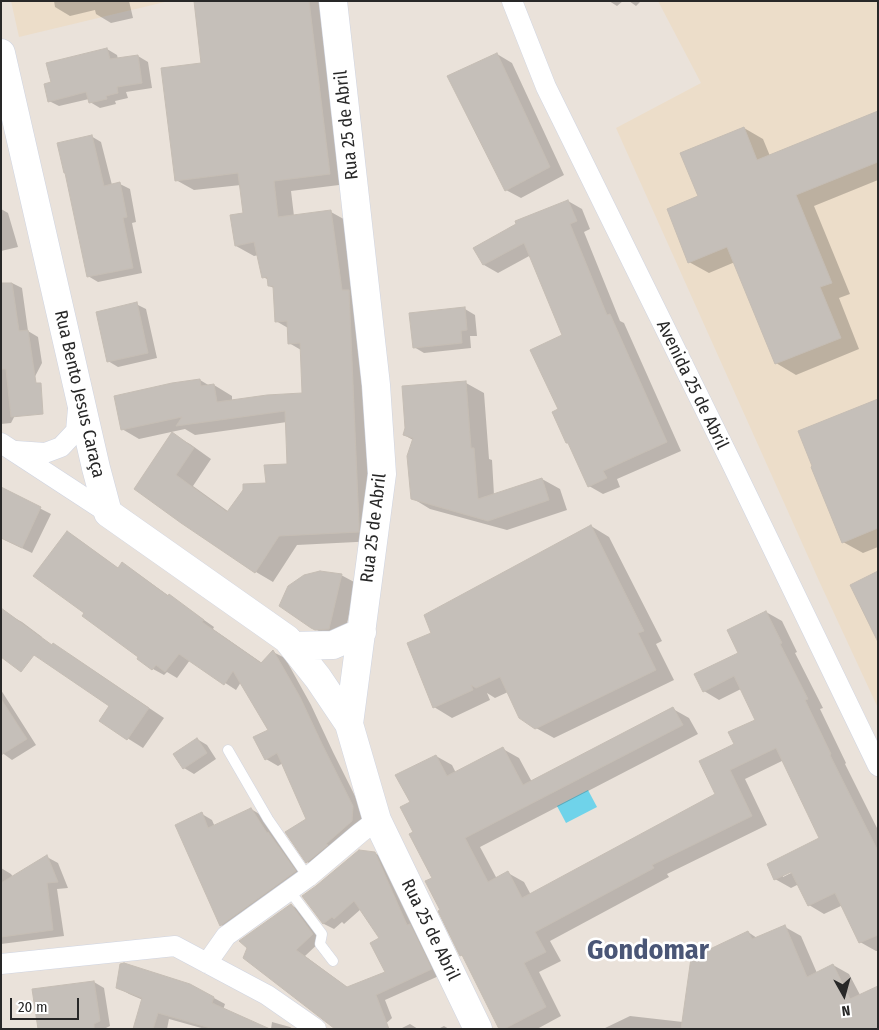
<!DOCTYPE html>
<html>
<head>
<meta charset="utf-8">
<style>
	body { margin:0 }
	#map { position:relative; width:879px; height:1030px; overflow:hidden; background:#eae2da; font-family:"Fira Sans Condensed",sans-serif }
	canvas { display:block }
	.frame { position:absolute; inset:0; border:2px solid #282828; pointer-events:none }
	.north { position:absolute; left:819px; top:970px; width:50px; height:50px; -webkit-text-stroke:4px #fff; paint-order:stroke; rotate:173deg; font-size:14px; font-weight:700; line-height:20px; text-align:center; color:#282828 }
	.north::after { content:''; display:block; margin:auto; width:18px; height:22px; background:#282828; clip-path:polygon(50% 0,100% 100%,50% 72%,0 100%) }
	.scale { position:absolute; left:10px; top:998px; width:69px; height:22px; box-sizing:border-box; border:2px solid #282828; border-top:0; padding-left:6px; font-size:15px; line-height:18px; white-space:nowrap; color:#282828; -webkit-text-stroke:4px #fff; paint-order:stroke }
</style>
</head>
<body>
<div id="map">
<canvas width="879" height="1030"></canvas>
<div class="frame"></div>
<div class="north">N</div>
<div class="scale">20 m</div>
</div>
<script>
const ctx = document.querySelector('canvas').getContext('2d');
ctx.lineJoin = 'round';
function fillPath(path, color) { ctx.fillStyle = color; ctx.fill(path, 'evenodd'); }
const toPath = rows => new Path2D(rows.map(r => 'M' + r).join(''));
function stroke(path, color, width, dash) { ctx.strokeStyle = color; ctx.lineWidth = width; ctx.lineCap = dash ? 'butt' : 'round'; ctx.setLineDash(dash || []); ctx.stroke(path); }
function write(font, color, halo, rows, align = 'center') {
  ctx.font = font + ' "Fira Sans Condensed",sans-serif'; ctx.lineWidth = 5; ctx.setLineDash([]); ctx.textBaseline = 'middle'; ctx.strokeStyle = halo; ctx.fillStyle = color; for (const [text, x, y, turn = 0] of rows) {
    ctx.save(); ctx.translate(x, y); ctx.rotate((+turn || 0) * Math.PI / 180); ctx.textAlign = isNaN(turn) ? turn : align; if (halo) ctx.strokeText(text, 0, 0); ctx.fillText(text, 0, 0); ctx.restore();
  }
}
fillPath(toPath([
	[11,1,169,1,19,37],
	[658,1,878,1,878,708,820,583,616,128,701,83]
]), '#ecddc9');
fillPath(toPath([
	[588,790,597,807,566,823,557,806]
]), '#6fd3ea');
fillPath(toPath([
	[54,1,129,1,133,18,111,23,96,14,95,10,70,16,55,7],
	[195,1,325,1,347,184,291,191,294,216,331,212,349,222,376,541,297,545,273,582,256,572,136,489,172,434,190,444,211,459,193,486,229,512,267,484,289,465,287,422,195,435,185,429,139,439,122,429,200,380,210,386,214,385,232,396,232,401,303,394,301,350,289,343,288,328,276,321,274,288,269,286,269,280,263,277,259,255,254,256,236,246,245,214,241,185,194,190,176,180,203,64],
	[609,1,623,1,617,6],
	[629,1,641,1,636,6],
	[107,49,117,55,118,59,138,56,148,62,152,88,126,92,128,98,115,101,116,104,100,108,90,102,89,99,59,106,49,101,52,83],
	[497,54,512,63,564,175,521,198,506,190],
	[878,112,878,180,814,206,850,294,839,298,859,349,796,375,776,363,735,262,709,273,689,262,699,197,744,128,763,139,770,156],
	[91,136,101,142,112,185,120,184,130,189,136,222,132,223,142,273,98,282,88,276],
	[568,201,582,209,590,229,584,232,620,321,624,323,681,451,617,479,620,487,603,494,589,486,570,444,567,442,560,410,564,336,531,255,498,273,484,265,475,248],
	[1,209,8,213,18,247,1,251],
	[12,283,22,288,28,331,38,337,42,363,11,423,1,424,1,284],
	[136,304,146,309,157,358,118,367,108,361],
	[465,309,475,315,477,336,470,336,471,348,424,353,414,347],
	[466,383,484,393,489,459,492,460,494,495,542,479,560,489,567,510,507,530,430,509,412,498,413,440,404,435,406,428,403,387],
	[878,400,878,547,863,553,843,542],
	[4,490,51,514,32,553,1,538],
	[591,526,609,537,662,641,656,644,674,680,554,738,536,728,508,692,495,698,487,693,490,700,452,718,434,707,432,634],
	[67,532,78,539,119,569,122,564,134,571,169,596,180,603,214,627,213,629,262,663,273,652,285,658,311,705,333,752,364,814,364,827,319,868,307,862,307,819,283,763,278,766,266,759,269,731,241,682,236,690,190,660,177,678,167,672,164,675,153,669,86,613],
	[341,575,356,583,344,637,327,636,312,627],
	[766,612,782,621,797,652,795,653,823,708,820,709,846,763,845,764,878,830,878,951,876,951,860,942,843,905,824,914,809,905,799,884,791,888,775,879,821,839,784,760,745,779,767,825,667,874,669,877,550,941,561,961,539,972,561,1016,537,1029,501,1029,465,957,461,955,434,878,415,833,411,802,436,756,452,765,456,773,503,749,519,758,532,782,673,709,689,718,698,734,480,847,497,879,508,873,524,882,531,895,717,795,736,744,757,720,741,689,719,700,704,691,740,653],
	[797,870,783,877,783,874],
	[7,614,22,622,42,637,1,652],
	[69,654,164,718,143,748,100,721,111,705],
	[1,690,36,745,12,760,1,752],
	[197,739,207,745,216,759,194,774,184,768],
	[251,809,261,815,305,877,231,930,221,925,202,814,212,820,215,827],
	[375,853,385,859,441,975,385,1000,392,1018,380,1029,244,957,291,905,301,911,322,940,305,956,348,988,387,972,381,939,361,909,344,924,342,922,334,929,324,924,304,896],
	[47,857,58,863,68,888,57,889,64,936,1,944,1,868,11,874,13,877],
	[785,927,801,936,817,973,833,965,849,974,878,1029,603,1029,630,1016,683,1022,748,932,757,938],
	[94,982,104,988,110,1026,104,1029,39,1029],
	[117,987,214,998,225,1004,223,1010,267,1029,205,1029,169,1019,167,1029,135,1029,143,1000,129,994],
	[272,1022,290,1027,293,1029,271,1029],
	[410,1024,418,1029,400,1029],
	[444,1026,449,1029,438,1029]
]), '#0003');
const building = toPath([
	[194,1,309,1,330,174,274,181,278,217,331,210,342,290,349,290,359,525,359,532,279,536,255,573,181,523,134,489,172,432,194,448,176,475,227,512,243,490,243,484,266,483,264,465,287,464,285,411,176,426,182,417,121,430,114,396,172,383,200,379,201,386,214,384,217,402,267,395,302,393,300,343,288,344,287,321,275,322,273,286,268,286,267,277,262,278,254,242,235,246,230,215,243,213,238,173,175,181,161,68,201,63,194,1],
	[107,48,110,59,138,55,142,83,117,87,118,93,106,96,107,99,89,103,86,92,48,102,44,84,51,82,46,63,107,48],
	[497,53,550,167,505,191,447,76,497,53],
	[878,111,878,162,796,195,832,283,820,287,841,338,775,364,727,247,688,263,667,209,698,196,680,153,744,127,757,160,878,111],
	[92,135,104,186,120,182,127,217,123,218,133,268,87,277,65,173,64,173,57,143,92,135],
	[568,200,577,221,570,224,607,315,610,314,667,442,603,471,607,478,588,487,568,443,566,443,552,412,558,409,530,350,562,335,524,243,483,265,473,248,516,224,515,221,568,200],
	[1,283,12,283,19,331,28,330,36,383,41,383,43,414,11,417,6,369,1,369,1,283],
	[137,302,148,353,107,362,96,312,137,302],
	[465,307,467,330,461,331,462,343,413,348,409,313,465,307],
	[466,381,471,448,474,448,478,499,542,478,549,500,488,521,411,499,407,456,413,438,403,435,405,428,402,386,466,381],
	[878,399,878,528,842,543,811,467,812,466,798,431,878,399],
	[1,487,41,507,22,548,1,538,1,487],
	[591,525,644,631,638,633,656,670,535,729,519,718,500,677,476,688,471,685,473,690,433,708,407,643,431,633,424,615,591,525],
	[67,531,118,568,122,562,168,596,169,594,204,620,202,622,261,663,273,650,300,697,322,744,353,806,352,821,326,844,328,845,306,863,285,832,306,819,277,753,265,760,253,737,268,730,233,671,224,685,179,654,165,672,156,665,152,670,137,659,138,657,82,616,84,613,33,576,67,531],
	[320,571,342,574,329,629,315,630,311,628,279,606,288,586,304,575,320,571],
	[878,571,878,642,850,585,878,571],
	[1,608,52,645,53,643,149,708,127,740,99,721,109,706,34,655,21,672,1,657,1,608],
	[766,611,782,643,780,644,808,699,805,700,831,754,830,755,878,851,878,935,859,943,835,893,808,906,791,872,774,880,767,864,819,838,776,748,730,770,752,816,652,865,654,868,535,932,546,952,524,963,546,1007,504,1029,499,1029,462,955,460,956,438,911,440,910,425,881,432,878,409,834,413,832,400,807,410,802,395,775,436,755,447,776,503,747,523,785,673,707,683,725,465,838,488,882,508,871,522,898,715,794,699,761,734,744,728,732,755,720,734,676,703,692,694,674,738,653,727,630,766,611],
	[1,699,27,739,1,755,1,699],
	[197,738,207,753,183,769,173,754,197,738],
	[251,808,267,833,268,832,296,871,220,926,175,825,202,812,208,828,251,808],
	[359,850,375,852,407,925,410,924,432,969,376,995,389,1029,335,1029,243,958,247,948,239,941,291,904,313,934,296,950,347,987,385,972,370,943,379,938,354,901,334,919,332,917,323,924,302,896,316,886,359,850],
	[47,855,58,882,47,883,53,930,1,937,1,883,47,855],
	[785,925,807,977,833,964,850,999,878,986,878,1029,681,1029,691,958,748,931,752,939,785,925],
	[124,963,190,984,214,997,212,1003,270,1029,214,1029,158,1013,153,1029,133,1029,142,998,116,988,120,964,124,963],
	[94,981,100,1021,94,1024,94,1029,38,1029,32,989,94,981]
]);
fillPath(building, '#c5bfb9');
stroke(building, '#c5bdb4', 1);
const lane = toPath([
	[228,750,268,819,308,877],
	[289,890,322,934,320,944,333,961]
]);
const street = toPath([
	[512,1,546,87,731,462,878,766],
	[1,443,108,513],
	[16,451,45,453,61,447,76,431,78,408],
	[207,963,226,936,308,877,360,833,377,820],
	[1,964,175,946,267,995,316,1029]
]);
const secondary = toPath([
	[333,1,376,385,382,474,349,724,377,820,478,1029],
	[1,53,96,468,108,513,287,639,318,678,349,724],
	[293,646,333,645,362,632]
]);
stroke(lane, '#cfd4e1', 11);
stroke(street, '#cfd4e1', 21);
stroke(secondary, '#cfd4e1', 29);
stroke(lane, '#fff', 10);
stroke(street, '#fff', 20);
stroke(secondary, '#fff', 28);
write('18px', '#282828', '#fff', [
	["Rua 25 de Abril",347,125,-96],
	["Avenida 25 de Abril",692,385,64],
	["Rua Bento Jesus Caraça",79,394,77],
	["Rua 25 de Abril",374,528,-83],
	["Rua 25 de Abril",430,930,64]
]);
write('bold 28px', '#4a5676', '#fff', [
	["Gondomar",648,951]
]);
</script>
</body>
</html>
